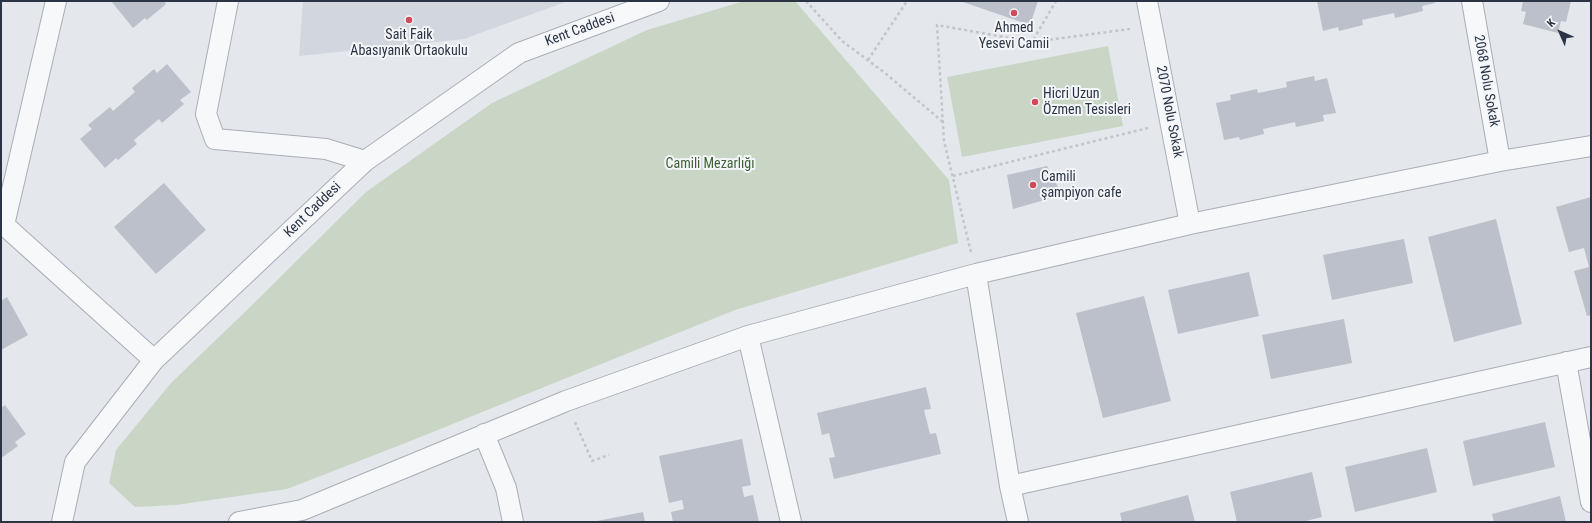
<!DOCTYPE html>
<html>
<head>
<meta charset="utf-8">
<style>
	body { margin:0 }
	#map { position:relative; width:1592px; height:523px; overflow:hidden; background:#e4e7ec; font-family:"Roboto Condensed",sans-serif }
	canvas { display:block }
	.frame { position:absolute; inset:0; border:2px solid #2b3445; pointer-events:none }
	.north { position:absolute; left:1540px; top:12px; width:40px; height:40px; -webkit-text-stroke:3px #f4f6f9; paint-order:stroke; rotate:315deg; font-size:11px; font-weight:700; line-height:16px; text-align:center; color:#2b3445 }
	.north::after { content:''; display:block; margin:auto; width:14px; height:18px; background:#2b3445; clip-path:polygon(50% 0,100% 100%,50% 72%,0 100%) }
</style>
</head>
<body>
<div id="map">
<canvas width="1592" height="523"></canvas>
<div class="frame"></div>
<div class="north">K</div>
</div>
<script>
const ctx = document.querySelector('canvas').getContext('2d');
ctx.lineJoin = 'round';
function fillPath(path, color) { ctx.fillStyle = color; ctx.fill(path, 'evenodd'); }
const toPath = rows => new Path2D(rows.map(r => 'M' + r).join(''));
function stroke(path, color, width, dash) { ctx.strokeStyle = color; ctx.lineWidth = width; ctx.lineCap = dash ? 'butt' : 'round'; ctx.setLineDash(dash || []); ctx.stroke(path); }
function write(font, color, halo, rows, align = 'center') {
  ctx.font = font + ' "Roboto Condensed",sans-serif'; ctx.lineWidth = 4; ctx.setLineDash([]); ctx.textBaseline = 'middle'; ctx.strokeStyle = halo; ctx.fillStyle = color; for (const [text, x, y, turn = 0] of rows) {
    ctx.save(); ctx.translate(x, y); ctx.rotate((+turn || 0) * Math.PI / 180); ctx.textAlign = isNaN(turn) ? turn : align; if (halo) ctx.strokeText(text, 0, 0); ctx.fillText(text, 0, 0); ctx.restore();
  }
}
fillPath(toPath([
	[303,1,568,1,464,39,299,56]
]), '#d2d6de');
fillPath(toPath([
	[744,1,795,1,949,180,958,243,735,310,408,442,287,489,176,505,135,507,109,483,116,450,171,383,247,310,366,192,492,103,647,30],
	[1108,46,1123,126,962,157,947,77]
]), '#c9d6c5');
fillPath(toPath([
	[111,1,164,1,166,4,147,20,145,18,133,28],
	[960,1,1038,1,1030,25],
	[1317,1,1434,1,1435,3,1422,6,1423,11,1395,18,1394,13,1362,20,1363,25,1339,31,1338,27,1323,31],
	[1523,1,1571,1,1566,22,1561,21,1558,33,1523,24,1526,12,1521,11],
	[167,64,191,92,180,100,184,104,162,123,159,119,134,140,137,144,118,160,116,158,105,168,80,139,92,129,88,125,110,107,113,111,135,92,132,88,154,69,157,73],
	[1314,76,1315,81,1327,78,1336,113,1323,115,1324,121,1296,127,1295,122,1263,129,1264,134,1240,140,1239,137,1224,140,1216,103,1231,100,1230,95,1257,89,1258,93,1287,87,1286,82],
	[1047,166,1062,195,1013,209,1007,175],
	[164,183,206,230,156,274,114,227],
	[1591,197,1591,315,1587,316,1574,271,1589,267,1584,248,1569,252,1556,207],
	[1496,219,1522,324,1454,342,1428,237],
	[1404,239,1413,283,1332,300,1323,255],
	[1249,272,1259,316,1178,334,1168,290],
	[1144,296,1171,401,1103,418,1076,313],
	[7,297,28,335,1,350,1,301],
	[1344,319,1352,363,1271,379,1262,335],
	[926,387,931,409,924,410,930,434,936,433,941,454,834,479,829,458,835,457,829,433,822,435,817,413],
	[5,405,26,434,15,442,18,446,1,458,1,408],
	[1545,422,1555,467,1473,486,1463,441],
	[742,439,751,485,742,487,744,497,753,495,759,522,673,522,671,512,684,509,682,500,669,503,659,456],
	[1427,448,1437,492,1355,512,1345,467],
	[1312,472,1322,517,1302,522,1237,522,1230,492],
	[1188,495,1195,522,1122,522,1120,513],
	[1560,496,1566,522,1494,522,1492,514],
	[643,512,645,522,597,522,597,521]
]), '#bbc0ca');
const minor = toPath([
	[228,1,206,114,215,139,326,149,365,161],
	[1147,1,1190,224],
	[1472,1,1500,161],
	[4,225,56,1],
	[1,226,4,225,154,360],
	[976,274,1010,486,1018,522],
	[748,336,791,522],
	[1566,362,1591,502],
	[484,434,506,488,513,522],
	[1010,486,1591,357],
	[62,522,75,462,154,360,365,161,519,53,659,1],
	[239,522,302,510,566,401,748,336,976,274,1190,224,1500,161,1591,146]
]);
stroke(minor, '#a9aeb7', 22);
stroke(toPath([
	[806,1,842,41,885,73,943,122],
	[1032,42,1130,29],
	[868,60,907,1],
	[953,176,1148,128],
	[971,252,944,141,937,25,1032,42,1056,1],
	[575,422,592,461,609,455]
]), '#c2c5cb', 2.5, [3, 3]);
stroke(minor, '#f7f8fa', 20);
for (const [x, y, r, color] of [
	[1014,13,4,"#d1495b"],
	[409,20,4,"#d1495b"],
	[1035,102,4,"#d1495b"],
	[1033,185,4,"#d1495b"]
]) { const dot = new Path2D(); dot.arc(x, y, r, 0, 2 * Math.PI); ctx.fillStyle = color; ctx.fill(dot); stroke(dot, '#f4f6f9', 1.5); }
write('14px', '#2b3445', '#f4f6f9', [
	["Ahmed",1014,28],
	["Yesevi Camii",1014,44],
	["Sait Faik",409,35],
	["Abasıyanık Ortaokulu",409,51],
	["Hicri Uzun",1043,94,"left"],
	["Özmen Tesisleri",1043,110,"left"],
	["Camili",1041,177,"left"],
	["şampiyon cafe",1041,193,"left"]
]);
write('14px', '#2b3445', '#f4f6f9', [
	["Kent Caddesi",580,30,-20],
	["2068 Nolu Sokak",1486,81,80],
	["2070 Nolu Sokak",1169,112,79],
	["Kent Caddesi",313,210,-44]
]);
write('14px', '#3f6138', '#f4f6f9', [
	["Camili Mezarlığı",710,164]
]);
</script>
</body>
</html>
